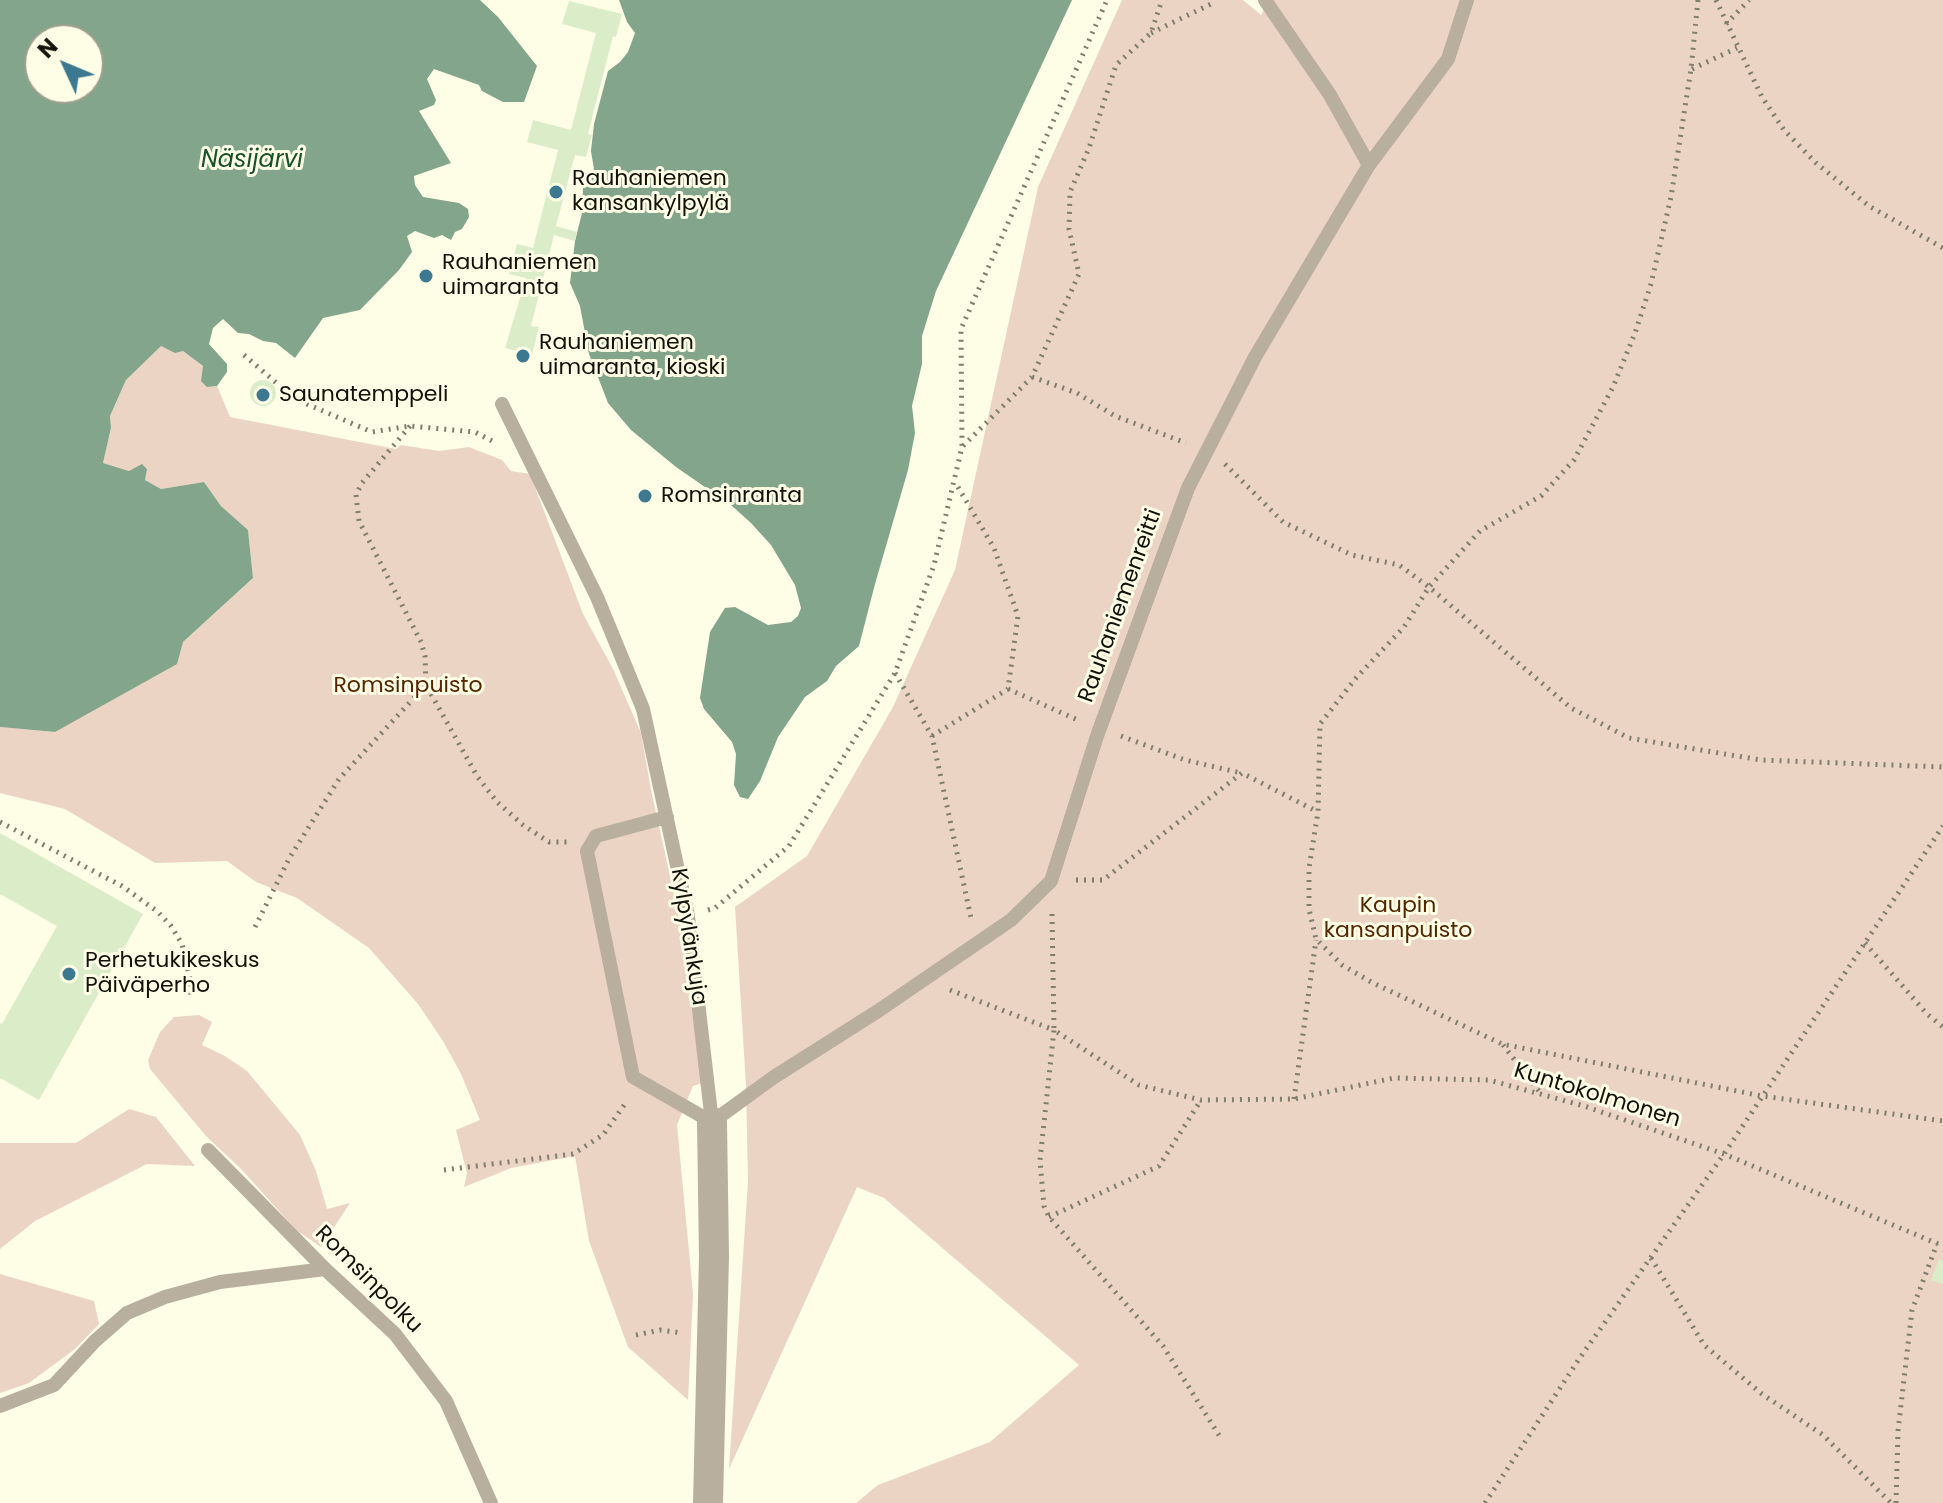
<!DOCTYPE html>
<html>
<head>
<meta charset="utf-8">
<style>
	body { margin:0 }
	#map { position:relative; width:1943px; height:1503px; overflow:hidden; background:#fefde6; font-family:Poppins,sans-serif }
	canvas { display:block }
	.north { position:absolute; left:24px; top:24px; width:80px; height:80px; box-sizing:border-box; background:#fefde6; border:2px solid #a09f8d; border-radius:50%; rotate:314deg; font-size:22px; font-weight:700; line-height:32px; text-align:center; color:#121208 }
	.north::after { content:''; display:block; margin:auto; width:28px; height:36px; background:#3c788f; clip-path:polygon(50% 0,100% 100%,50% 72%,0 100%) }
</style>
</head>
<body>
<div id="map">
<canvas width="1943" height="1503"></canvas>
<div class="north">N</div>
</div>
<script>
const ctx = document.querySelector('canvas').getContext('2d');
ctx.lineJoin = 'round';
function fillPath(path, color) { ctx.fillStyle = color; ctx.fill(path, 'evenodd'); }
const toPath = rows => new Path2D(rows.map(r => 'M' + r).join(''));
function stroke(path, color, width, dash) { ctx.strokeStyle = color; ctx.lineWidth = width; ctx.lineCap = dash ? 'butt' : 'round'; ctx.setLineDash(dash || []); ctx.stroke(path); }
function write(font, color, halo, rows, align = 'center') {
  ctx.font = font + ' Poppins,sans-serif'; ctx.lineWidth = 6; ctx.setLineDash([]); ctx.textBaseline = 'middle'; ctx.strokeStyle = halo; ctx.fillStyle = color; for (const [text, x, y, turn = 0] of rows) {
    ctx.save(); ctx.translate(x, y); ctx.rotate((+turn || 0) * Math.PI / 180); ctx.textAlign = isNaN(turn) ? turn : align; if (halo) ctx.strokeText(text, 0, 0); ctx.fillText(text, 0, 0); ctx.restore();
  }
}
fillPath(toPath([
	[1122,0,1243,0,1261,15,1269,0,1943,0,1943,1503,856,1503,878,1485,990,1442,1079,1365,884,1198,857,1187,729,1469,748,1181,746,1086,735,907,807,856,893,707,955,570,1038,187],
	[161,345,183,351,203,366,207,387,217,386,230,417,396,449,401,445,439,451,469,447,502,460,511,471,530,474,583,614,613,669,641,733,651,790,679,917,702,1083,693,1086,677,1125,693,1294,688,1400,628,1347,589,1241,575,1156,511,1168,464,1187,467,1173,456,1130,480,1120,461,1074,443,1041,418,1004,369,948,297,898,256,882,227,861,155,863,65,809,0,793,0,727,55,732,183,642,253,578,248,530,221,506,204,482,161,489,129,471,103,463,111,428,110,416,126,380],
	[199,1015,212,1022,202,1045,225,1056,247,1071,300,1135,316,1171,327,1209,350,1203,321,1247,296,1230,243,1171,206,1136,150,1069,148,1060,160,1032,174,1017],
	[129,1109,156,1117,195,1166,147,1164,35,1221,0,1249,0,1143,76,1143],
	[0,1274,94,1301,99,1324,75,1349,29,1383,0,1393]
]), '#ecd4c4');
fillPath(toPath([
	[0,0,480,0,498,17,537,66,524,102,503,102,482,91,479,85,434,69,427,79,436,100,434,105,419,111,451,163,414,176,415,185,423,197,459,203,468,209,469,217,462,229,455,232,451,240,442,235,434,238,415,231,407,236,412,252,399,270,360,310,323,318,295,358,276,343,263,341,249,334,238,333,223,319,213,328,209,344,227,364,227,372,217,386,207,387,201,381,203,366,183,351,175,353,161,346,126,380,110,416,111,428,103,463,129,471,142,464,147,469,145,480,161,489,204,482,221,506,248,530,253,578,183,642,177,664,55,732,0,727],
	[88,40,88,88,40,88,40,40],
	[619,0,1072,0,936,291,922,336,922,364,912,406,915,433,908,470,875,584,859,646,836,666,827,681,805,697,778,737,760,781,748,799,740,797,734,785,736,754,732,742,704,709,700,698,710,632,725,608,735,607,768,625,791,622,798,616,801,608,795,585,771,545,751,523,731,505,676,467,631,430,608,403,589,354,580,306,570,283,575,241,582,213,583,187,594,169,591,151,594,124,608,71,620,62,628,52,635,33,627,22]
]), '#83a58c');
fillPath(toPath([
	[569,1,622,14,616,37,613,36,588,134,592,135,586,157,575,155,556,226,577,232,575,241,554,235,531,326,539,327,532,355,505,348,526,278,509,274,517,244,533,248,558,150,527,142,533,120,571,130,596,33,562,24],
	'250 393a13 13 0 1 1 26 0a13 13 0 1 1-26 0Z',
	[0,833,143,914,39,1100,0,1078,0,1023,2,1024,57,926,0,894],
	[1939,1259,1943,1261,1943,1284,1931,1280]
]), '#dbedc8');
stroke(toPath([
	[1698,0,1691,69,1671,197,1651,284,1635,333,1613,387,1574,460,1541,496,1480,531,1429,587,1404,627,1356,678,1320,724,1318,812,1309,868,1309,909,1316,939,1342,965,1373,983,1502,1044,1762,1096,1943,1121],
	[1716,0,1762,97,1784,130,1816,163,1869,206,1943,248],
	[1726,24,1749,0],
	[1151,33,1211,4,1212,0],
	[1692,69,1737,48],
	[244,355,295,399,372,432,410,426,475,432,494,442],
	[1032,377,1077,393,1115,416,1186,443],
	[410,426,362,483,356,495,359,521,421,642,425,656,426,685,477,776,497,802,523,825,549,842,567,842],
	[963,446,1032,377,1079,274,1069,229,1070,192,1089,148,1116,65,1151,33,1162,0],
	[1225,464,1283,522,1352,555,1399,565,1429,587,1571,708,1629,738,1761,760,1943,767],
	[895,673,932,736,971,918],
	[1008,689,1078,720],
	[932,736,1008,689,1018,616,994,548,955,482],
	[1121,736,1185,760,1241,773],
	[0,822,122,886,158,912,171,926,182,944,190,979,191,999],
	[1076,880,1103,880,1242,773,1318,812],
	[708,910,715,908,789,846,895,673,934,565,962,447,961,329,1107,0],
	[1052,914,1054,1030,1139,1085,1201,1100,1294,1099,1394,1078,1489,1080,1584,1106,1724,1154,1943,1246],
	[255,927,290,857,339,779,426,685],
	[1865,943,1927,1014,1943,1027],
	[950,990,1054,1030,1040,1160,1044,1206,1049,1217,1163,1346,1222,1440],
	[1503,1045,1539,1091],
	[1294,1099,1316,940],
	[444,1170,573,1154,603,1135,627,1101],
	[1049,1217,1159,1166,1201,1100],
	[1651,1258,1704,1345,1762,1394,1823,1435,1891,1503],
	[636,1335,660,1330,682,1333],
	[1485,1503,1579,1359,1724,1154,1943,826],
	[1896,1503,1898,1431,1912,1310,1937,1244]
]), '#7f7e6e', 5, [2, 6]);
stroke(toPath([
	[1265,0,1330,95,1369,165],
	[502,404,597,597,643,709,688,916,712,1122],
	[667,817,596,836,587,851,633,1077,712,1122],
	[712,1122,774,1077,878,1011,1011,920,1051,881,1097,736,1188,488,1255,357,1369,165,1448,59,1467,0],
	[208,1150,325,1269,395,1334,446,1401,491,1503],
	[0,1406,54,1385,95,1341,127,1313,165,1297,220,1282,325,1269]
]), '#b8af9f', 14);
stroke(toPath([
	[708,1503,714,1257,712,1122]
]), '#b8af9f', 30);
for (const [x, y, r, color] of [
	[556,192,8,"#3c788f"],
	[426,276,8,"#3c788f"],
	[523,356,8,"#3c788f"],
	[263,395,8,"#3c788f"],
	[645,496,8,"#3c788f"],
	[69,974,8,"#3c788f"]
]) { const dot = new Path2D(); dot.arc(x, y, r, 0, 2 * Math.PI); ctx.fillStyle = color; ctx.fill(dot); stroke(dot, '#fefde6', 3); }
write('22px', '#121208', '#fefde6', [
	["Rauhaniemen",572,179],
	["kansankylpylä",572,204],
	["Rauhaniemen",442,263],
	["uimaranta",442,288],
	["Rauhaniemen",539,343],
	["uimaranta, kioski",539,368],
	["Saunatemppeli",279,395],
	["Romsinranta",661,496],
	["Perhetukikeskus",85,961],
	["Päiväperho",85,986]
], 'left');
write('22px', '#121208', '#fefde6', [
	["Rauhaniemenreitti",1121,606,-70],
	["Kylpylänkuja",688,937,81],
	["Kuntokolmonen",1597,1096,17],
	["Romsinpolku",368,1280,45]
]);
write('22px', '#552700', '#fefde6', [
	["Romsinpuisto",408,686],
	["Kaupin",1398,906],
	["kansanpuisto",1398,931]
]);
write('italic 24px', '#18512e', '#fefde6', [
	["Näsijärvi",252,161]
]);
</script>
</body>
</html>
